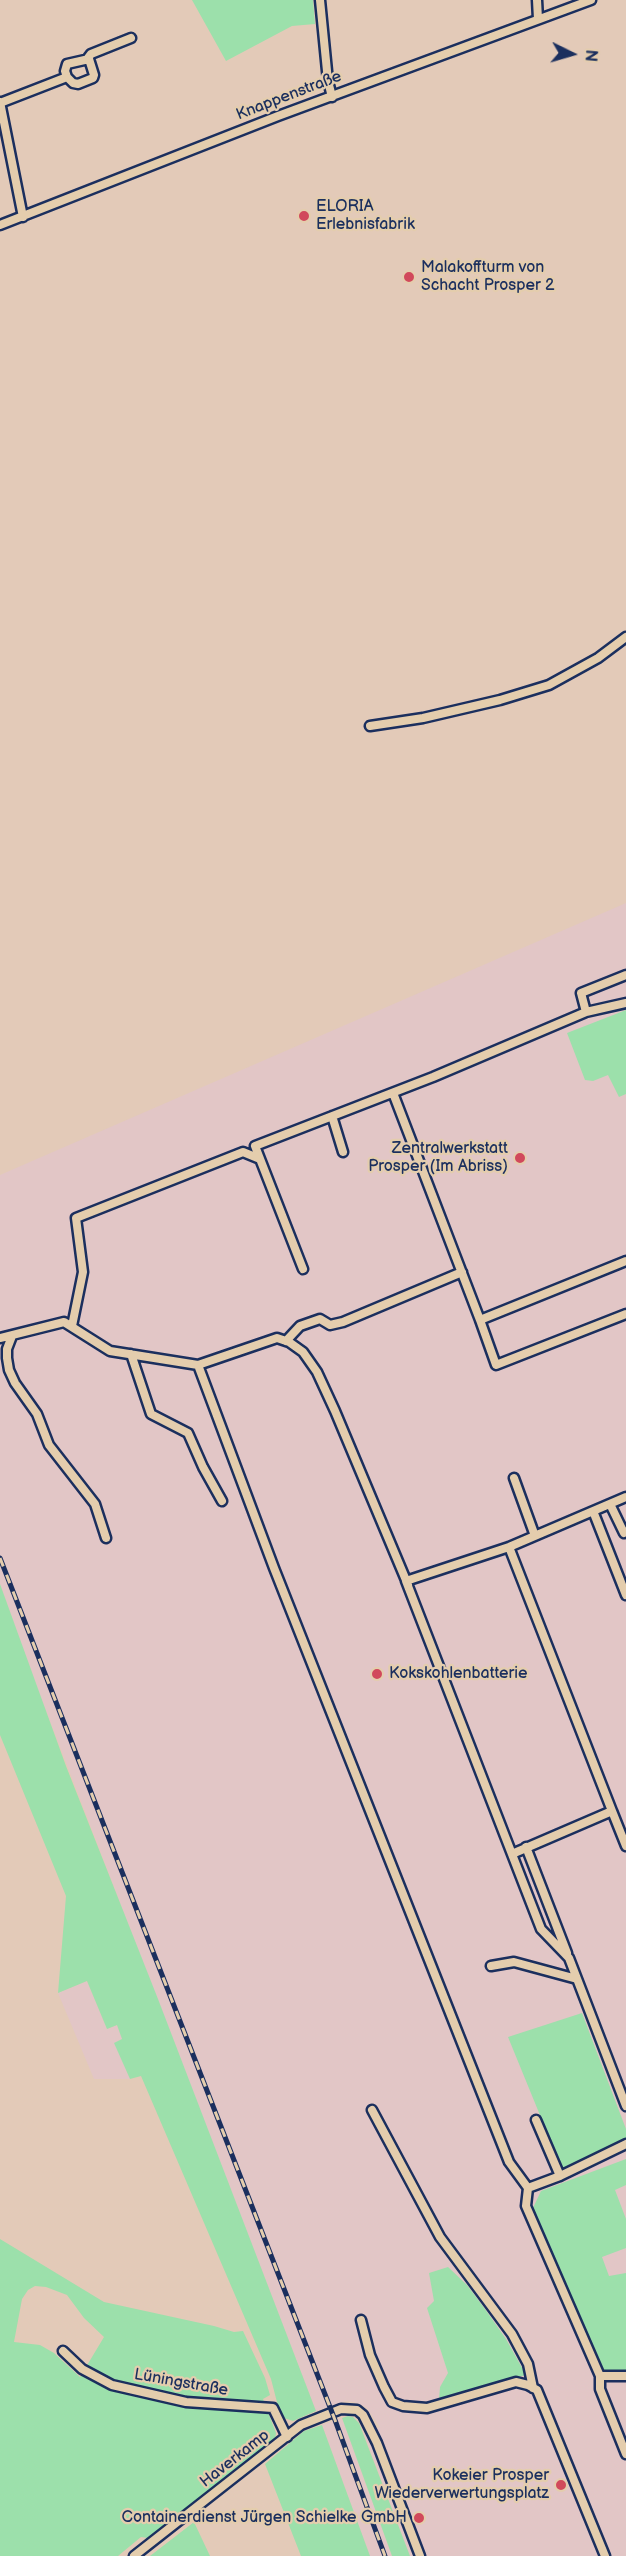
<!DOCTYPE html>
<html>
<head>
<meta charset="utf-8">
<style>
	body { margin:0 }
	#map { position:relative; width:626px; height:2556px; overflow:hidden; background:#e3cab8; font-family:"Balsamiq Sans",sans-serif }
	canvas { display:block }
	.north { position:absolute; left:542px; top:24px; width:60px; height:60px; -webkit-text-stroke:4px #e4cdad; paint-order:stroke; rotate:95deg; font-size:16px; font-weight:700; line-height:24px; text-align:center; color:#1b2f5e }
	.north::after { content:''; display:block; margin:auto; width:21px; height:27px; background:#1b2f5e; clip-path:polygon(50% 0,100% 100%,50% 72%,0 100%) }
</style>
</head>
<body>
<div id="map">
<canvas width="626" height="2556"></canvas>
<div class="north">N</div>
</div>
<script>
const ctx = document.querySelector('canvas').getContext('2d');
ctx.lineJoin = 'round';
function fillPath(path, color) { ctx.fillStyle = color; ctx.fill(path, 'evenodd'); }
const toPath = rows => new Path2D(rows.map(r => 'M' + r).join(''));
function stroke(path, color, width, dash) { ctx.strokeStyle = color; ctx.lineWidth = width; ctx.lineCap = dash ? 'butt' : 'round'; ctx.setLineDash(dash || []); ctx.stroke(path); }
function write(font, color, halo, rows, align = 'center') {
  ctx.font = font + ' "Balsamiq Sans",sans-serif'; ctx.lineWidth = 4.5; ctx.setLineDash([]); ctx.textBaseline = 'middle'; ctx.strokeStyle = halo; ctx.fillStyle = color; for (const [text, x, y, turn = 0] of rows) {
    ctx.save(); ctx.translate(x, y); ctx.rotate((+turn || 0) * Math.PI / 180); ctx.textAlign = isNaN(turn) ? turn : align; if (halo) ctx.strokeText(text, 0, 0); ctx.fillText(text, 0, 0); ctx.restore();
  }
}
fillPath(toPath([
	[626,903,626,2556,410,2556,364,2434,380,2427,366,2407,354,2402,346,2401,316,2411,38,1690,0,1584,0,1175],
	[87,1981,107,2029,117,2025,123,2039,115,2043,130,2079,94,2079,58,1993],
	[342,2418,392,2556,370,2556,322,2425]
]), '#e2c6c6');
fillPath(toPath([
	[192,0,313,0,315,24,292,26,226,61],
	[626,1010,626,1094,619,1097,608,1075,593,1081,585,1080,567,1033],
	[0,1584,66,1766,158,1999,316,2411,293,2421,284,2418,278,2406,271,2379,141,2076,130,2079,114,2043,122,2039,117,2025,107,2029,87,1981,58,1993,66,1896,0,1735],
	[582,2013,626,2129,626,2144,562,2169,508,2037],
	[626,2159,626,2185,615,2190,626,2219,626,2248,602,2257,609,2276,626,2273,626,2370,602,2371,532,2210,541,2191],
	[0,2239,104,2302,214,2326,234,2332,243,2331,265,2378,270,2395,263,2399,276,2433,275,2440,148,2538,141,2537,118,2556,0,2556],
	[35,2286,46,2287,67,2295,84,2318,104,2337,80,2377,54,2353,40,2345,14,2342,22,2299,28,2290],
	[448,2267,467,2285,485,2309,506,2339,526,2375,439,2399,440,2387,448,2373,427,2308,434,2301,429,2273],
	[348,2416,353,2417,359,2423,410,2556,392,2556,342,2418],
	[322,2425,370,2556,301,2556,265,2464,304,2431],
	[194,2522,210,2556,150,2556]
]), '#9ce0ab');
const minor = toPath([
	[320,0,328,81,332,97],
	[537,0,538,19],
	[88,58,91,54,131,38],
	[0,102,23,217],
	[0,103,67,77,73,83,78,84,93,78,94,75,89,59,67,64,65,71,67,77],
	[0,225,278,116,591,0],
	[370,726,423,718,500,700,549,685,598,658,626,637],
	[586,1012,581,993,626,975],
	[393,1093,480,1320],
	[332,1116,343,1152],
	[626,1261,480,1320,496,1365,626,1314],
	[303,1269,255,1146,433,1077,586,1012,626,1003],
	[72,1326,83,1272,76,1218,243,1152,260,1159],
	[12,1336,7,1349,7,1358,9,1370,15,1383,37,1414,49,1445,95,1504,106,1538],
	[0,1338,64,1322,110,1351,198,1365,274,1568,509,2162,528,2188],
	[286,1341,300,1326,320,1319,330,1325,343,1322,462,1272],
	[131,1354,151,1414,188,1433,203,1467,222,1501],
	[198,1365,277,1338,289,1342,303,1352,317,1372,335,1411,408,1585],
	[514,1478,535,1536],
	[626,1497,509,1547,406,1581,541,1929,569,1958,626,2106],
	[610,1504,624,1533,626,1532],
	[593,1511,626,1595],
	[509,1547,612,1811,512,1854],
	[612,1811,626,1846],
	[526,1847,567,1953],
	[491,1966,514,1962,577,1979],
	[372,2110,440,2237,512,2334,528,2364,533,2388],
	[536,2120,560,2176],
	[626,2144,560,2176,528,2188,526,2206,600,2376,626,2376],
	[361,2320,370,2355,384,2387,392,2402,403,2406,427,2408,516,2382,528,2385,537,2390,605,2556],
	[63,2351,82,2369,112,2385,186,2402,273,2408,287,2437],
	[600,2376,600,2389,626,2454],
	[134,2556,301,2425,341,2409,357,2410,363,2415,377,2443,420,2556]
]);
stroke(minor, '#1b2f5e', 13);
stroke(minor, '#e4cdad', 8);
const rail = toPath([
	[0,1558,335,2420,385,2556]
]);
stroke(rail, '#1b2f5e', 5);
stroke(rail, '#e4cdad', 3, [9]);
for (const [x, y, r, color] of [
	[304,216,6,"#d1495b"],
	[409,277,6,"#d1495b"],
	[520,1158,6,"#d1495b"],
	[377,1674,6,"#d1495b"],
	[561,2485,6,"#d1495b"],
	[419,2518,6,"#d1495b"]
]) { const dot = new Path2D(); dot.arc(x, y, r, 0, 2 * Math.PI); ctx.fillStyle = color; ctx.fill(dot); stroke(dot, '#e4cdad', 2); }
write('16px', '#1b2f5e', '#e4cdad', [
	["Knappenstraße",289,96,-21],
	["Lüningstraße",181,2383,10],
	["Haverkamp",235,2459,-38]
]);
write('16px', '#1b2f5e', '#e4cdad', [
	["ELORIA",316,207],
	["Erlebnisfabrik",316,225],
	["Malakoffturm von",421,268],
	["Schacht Prosper 2",421,286],
	["Zentralwerkstatt",508,1149,"right"],
	["Prosper (Im Abriss)",508,1167,"right"],
	["Kokskohlenbatterie",389,1674],
	["Kokeier Prosper",549,2476,"right"],
	["Wiederverwertungsplatz",549,2494,"right"],
	["Containerdienst Jürgen Schielke GmbH",407,2518,"right"]
], 'left');
</script>
</body>
</html>
